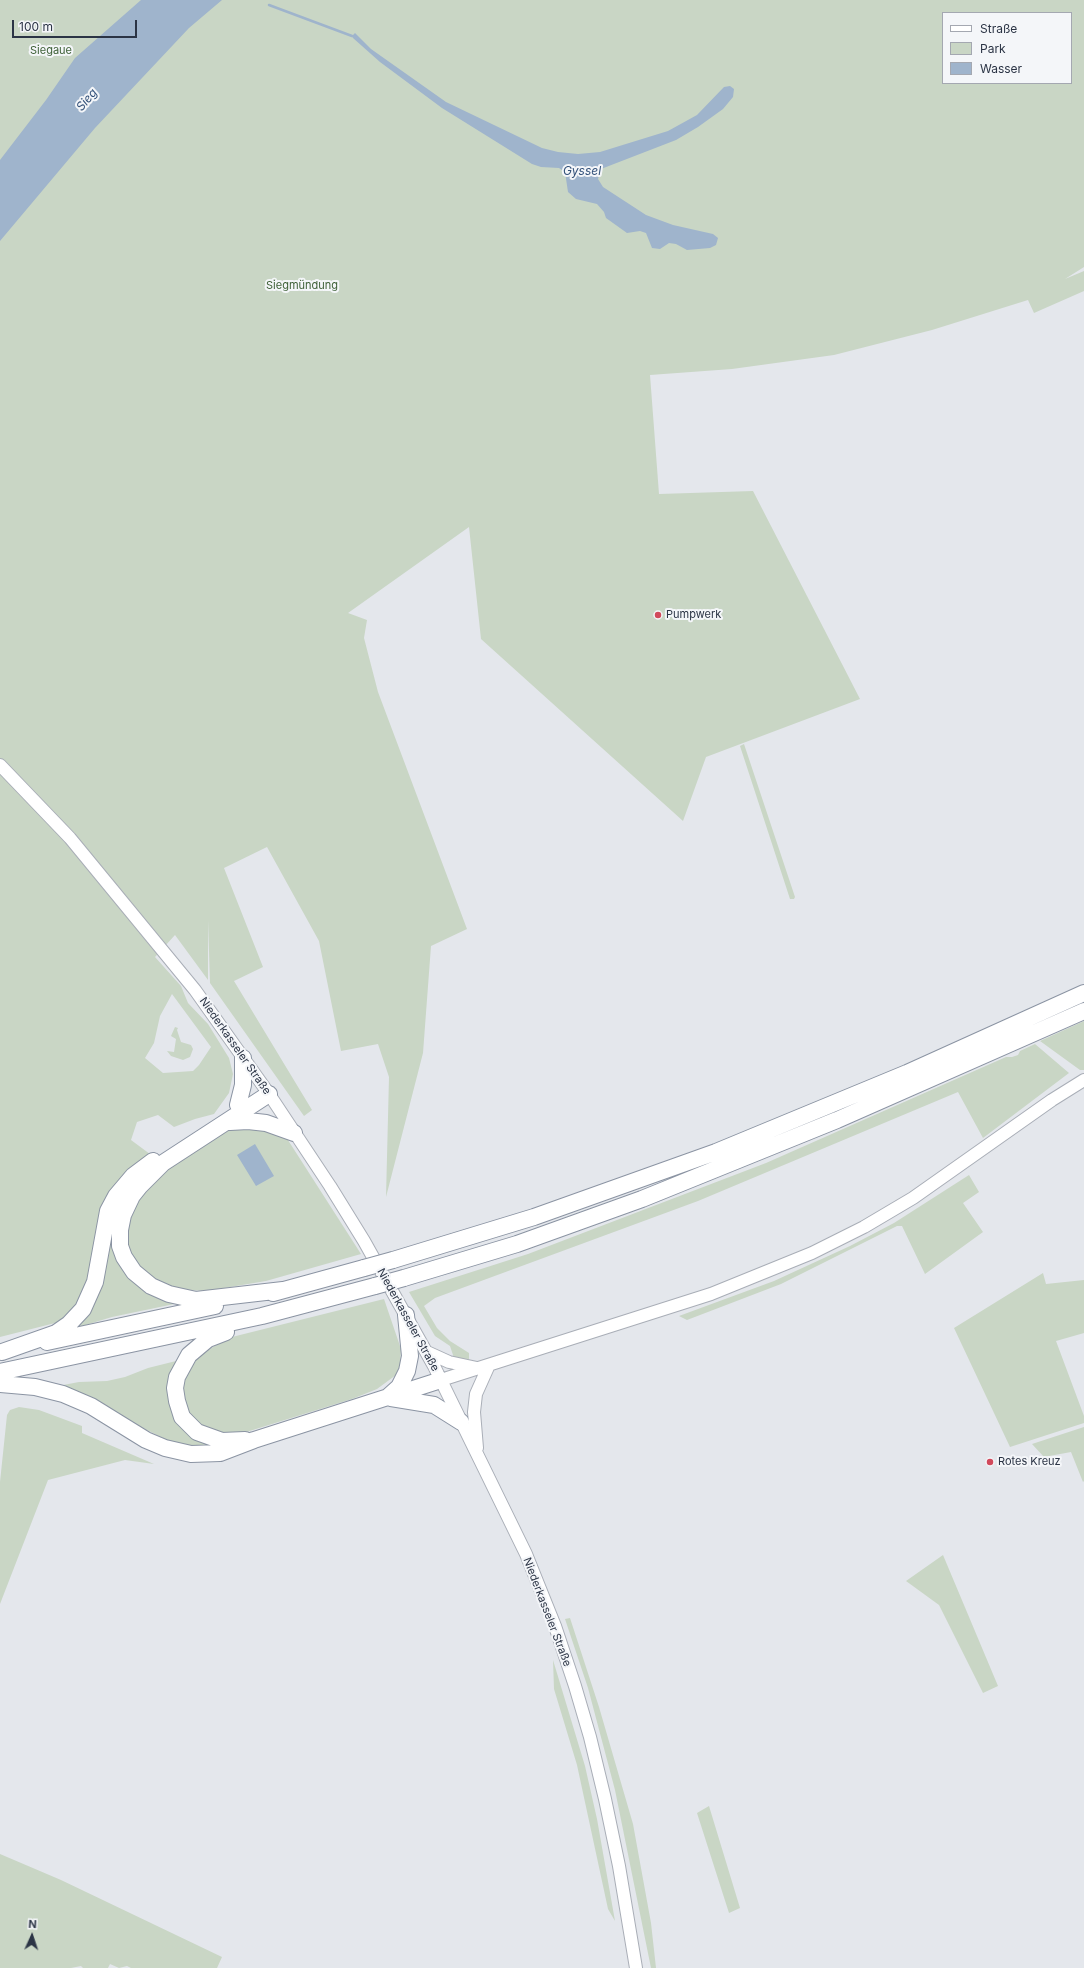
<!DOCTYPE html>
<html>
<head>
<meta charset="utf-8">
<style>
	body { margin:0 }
	#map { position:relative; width:1084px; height:1968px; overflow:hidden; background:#e4e7ec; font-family:Inter,sans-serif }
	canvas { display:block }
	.legend { position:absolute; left:942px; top:12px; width:130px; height:72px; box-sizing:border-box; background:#f4f6f9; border:1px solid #a4a8b1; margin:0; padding:5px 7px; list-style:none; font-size:12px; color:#2b3445 }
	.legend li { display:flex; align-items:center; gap:8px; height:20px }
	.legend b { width:20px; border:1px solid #a4a8b1 }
	.north { position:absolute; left:12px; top:1916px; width:40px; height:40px; -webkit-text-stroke:3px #f4f6f9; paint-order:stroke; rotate:3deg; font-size:11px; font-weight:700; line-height:16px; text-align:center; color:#2b3445 }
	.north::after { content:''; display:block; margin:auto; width:14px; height:18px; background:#2b3445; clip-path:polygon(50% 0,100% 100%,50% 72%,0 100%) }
	.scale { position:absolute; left:12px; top:20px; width:125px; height:18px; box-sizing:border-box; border:2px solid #2b3445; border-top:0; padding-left:5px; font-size:12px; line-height:14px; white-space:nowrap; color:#2b3445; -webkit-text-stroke:3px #f4f6f9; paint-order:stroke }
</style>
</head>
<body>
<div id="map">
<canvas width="1084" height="1968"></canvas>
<ul class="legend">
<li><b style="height:5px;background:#fff"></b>Straße</li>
<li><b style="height:11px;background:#c9d6c5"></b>Park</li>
<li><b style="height:11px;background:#9fb4cc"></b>Wasser</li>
</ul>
<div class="north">N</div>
<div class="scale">100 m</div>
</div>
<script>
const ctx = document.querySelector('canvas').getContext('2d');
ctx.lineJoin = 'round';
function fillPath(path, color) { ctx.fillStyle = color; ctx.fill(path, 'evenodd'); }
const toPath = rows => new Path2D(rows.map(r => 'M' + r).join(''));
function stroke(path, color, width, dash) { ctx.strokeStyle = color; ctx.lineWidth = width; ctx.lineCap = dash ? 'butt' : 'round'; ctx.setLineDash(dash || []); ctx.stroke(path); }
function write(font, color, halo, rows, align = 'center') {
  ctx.font = font + ' Inter,sans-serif'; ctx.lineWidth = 4; ctx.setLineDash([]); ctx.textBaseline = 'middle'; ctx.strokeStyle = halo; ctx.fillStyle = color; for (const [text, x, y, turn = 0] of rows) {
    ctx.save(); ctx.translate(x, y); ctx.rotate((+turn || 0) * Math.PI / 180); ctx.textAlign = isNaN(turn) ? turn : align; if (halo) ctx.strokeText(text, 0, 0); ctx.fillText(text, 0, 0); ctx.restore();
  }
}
fillPath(toPath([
	[0,0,176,0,0,196],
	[190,0,1084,0,1084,267,1065,279,1084,271,1084,291,1034,313,1028,300,932,330,834,355,732,369,650,375,659,494,753,491,860,699,706,757,683,821,481,639,469,527,348,613,367,620,364,638,378,692,467,929,431,946,423,1053,386,1197,389,1077,378,1044,341,1051,319,941,267,847,224,868,263,967,234,981,312,1110,304,1116,210,983,208,920,208,980,175,935,155,957,181,986,188,1003,208,1024,229,1058,233,1074,229,1093,214,1114,195,1119,174,1127,158,1115,137,1122,131,1140,154,1157,135,1169,85,1289,75,1309,59,1322,0,1337,0,215],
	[943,13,1071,13,1071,83,943,83],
	[172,994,211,1047,199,1065,193,1071,163,1073,145,1058,154,1043,160,1016],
	[744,744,795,897,794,899,790,899,740,746],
	[1084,1021,1084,1070,1080,1070,1040,1041],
	[175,1027,178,1028,177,1030,181,1042,191,1045,193,1049,190,1057,183,1060,171,1056,167,1051,174,1052,176,1039,171,1036],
	[1035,1044,1069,1073,983,1138,958,1092,698,1201,435,1298,424,1306,437,1328,450,1341,469,1353,469,1359,454,1358,450,1346,435,1336,409,1292,528,1254,766,1163,1006,1057,1012,1057,1018,1055,1020,1051],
	[252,1125,286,1137,361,1254,266,1281,206,1291,177,1289,142,1273,129,1251,126,1225,139,1193,154,1179,216,1137,238,1126],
	[969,1175,979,1192,963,1203,983,1232,925,1274,902,1226,897,1226,781,1284,687,1320,679,1316,774,1281,850,1246,894,1223],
	[116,1216,137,1284,153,1296,179,1303,112,1317,69,1330],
	[1043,1273,1046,1284,1084,1280,1084,1333,1056,1341,1084,1416,1084,1423,1010,1447,954,1328],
	[384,1299,401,1349,400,1366,396,1375,377,1389,352,1399,240,1434,226,1435,210,1431,196,1423,183,1403,184,1376,200,1355,228,1338],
	[180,1360,174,1404,215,1446,191,1447,169,1441,58,1386,79,1382,107,1381,125,1377,148,1368],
	[19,1407,39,1410,82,1426,82,1433,154,1464,125,1460,48,1480,0,1604,0,1482,7,1415,10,1410],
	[1084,1427,1084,1481,1083,1482,1071,1452,1044,1457,1032,1444],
	[943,1555,998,1686,983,1693,939,1605,906,1581],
	[570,1618,599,1707,633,1824,651,1923,656,1968,651,1968,615,1790,588,1688,565,1619],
	[553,1660,585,1766,597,1819,615,1921,608,1909,577,1765,554,1689],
	[709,1806,740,1908,729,1913,697,1813],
	[0,1854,61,1880,222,1957,217,1968,131,1968,127,1966,119,1968,110,1964,108,1968,83,1968,81,1966,71,1968,0,1968]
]), '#c9d6c5');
fillPath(toPath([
	[141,0,222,0,189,28,95,128,0,241,0,160,46,100,75,58],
	[355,33,371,49,446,102,542,148,558,152,578,154,600,152,668,131,697,115,724,87,730,86,734,89,733,97,723,109,698,127,676,140,601,169,598,179,603,187,646,215,673,225,713,234,718,238,716,245,710,248,687,250,676,244,669,243,660,249,652,248,646,233,640,231,627,233,606,218,604,212,597,204,576,199,568,192,565,172,559,168,541,167,532,164,442,108,380,62,353,38,352,36],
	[255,1144,274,1176,256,1186,237,1155]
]), '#9fb4cc');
stroke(toPath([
	[269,5,352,36]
]), '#9fb4cc', 2.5);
const secondary = toPath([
	[0,765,70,838,195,990,269,1094,330,1186,364,1241,434,1366,526,1554,555,1626,575,1686,590,1737,605,1799,619,1866,636,1968],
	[427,1352,449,1362,477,1368],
	[441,1380,711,1294,812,1253,864,1227,913,1198,1052,1100,1084,1080],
	[477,1448,474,1412,476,1394,489,1365]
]);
const highway = toPath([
	[269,1094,163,1163,140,1186,132,1196,123,1215,120,1230,120,1246,124,1257,134,1272,151,1286,169,1294,196,1300,283,1290],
	[238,1105,243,1085,243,1058],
	[230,1122,248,1121,266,1123,294,1133],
	[393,1260,534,1217,716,1152,907,1073,1084,993],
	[404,1278,517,1244,642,1199,837,1120,1084,1011],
	[273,1293,364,1268],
	[226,1332,208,1339,189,1355,177,1377,175,1388,177,1401,182,1417,197,1432,222,1441,245,1440],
	[47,1342,215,1306],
	[2,1352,56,1333,69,1324,83,1309,95,1282,108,1211,116,1196,133,1176,153,1161],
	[0,1372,262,1316,375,1286],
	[0,1384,35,1387,63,1394,91,1406,146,1440,165,1448,191,1454,220,1453,254,1440,441,1380],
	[389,1396,399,1387,407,1371,410,1356,406,1315],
	[391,1398,434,1405,461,1422]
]);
stroke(secondary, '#a9aeb7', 14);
stroke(highway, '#8b94a3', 18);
stroke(secondary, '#fff', 12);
stroke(highway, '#fff', 16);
const highwayBridge = toPath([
	[364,1268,393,1260],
	[375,1286,404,1278]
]);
stroke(highwayBridge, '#8b94a3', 18, []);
stroke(highwayBridge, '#fff', 16);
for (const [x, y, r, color] of [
	[658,615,4,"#d1495b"],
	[990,1462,4,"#d1495b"]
]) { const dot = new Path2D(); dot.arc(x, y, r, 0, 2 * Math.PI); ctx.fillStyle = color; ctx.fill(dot); stroke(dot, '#f4f6f9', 1.5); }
write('11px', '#3f6138', '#f4f6f9', [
	["Siegaue",51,51],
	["Siegmündung",302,286]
]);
write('11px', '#2b3445', '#f4f6f9', [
	["Pumpwerk",666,615],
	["Rotes Kreuz",998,1462]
], 'left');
write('11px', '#2b3445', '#f4f6f9', [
	["Niederkasseler Straße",235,1046,55],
	["Niederkasseler Straße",408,1320,61],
	["Niederkasseler Straße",547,1612,69]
]);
write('italic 12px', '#34527a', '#f4f6f9', [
	["Sieg",87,100,-50],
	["Gyssel",582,171]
]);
</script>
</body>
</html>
